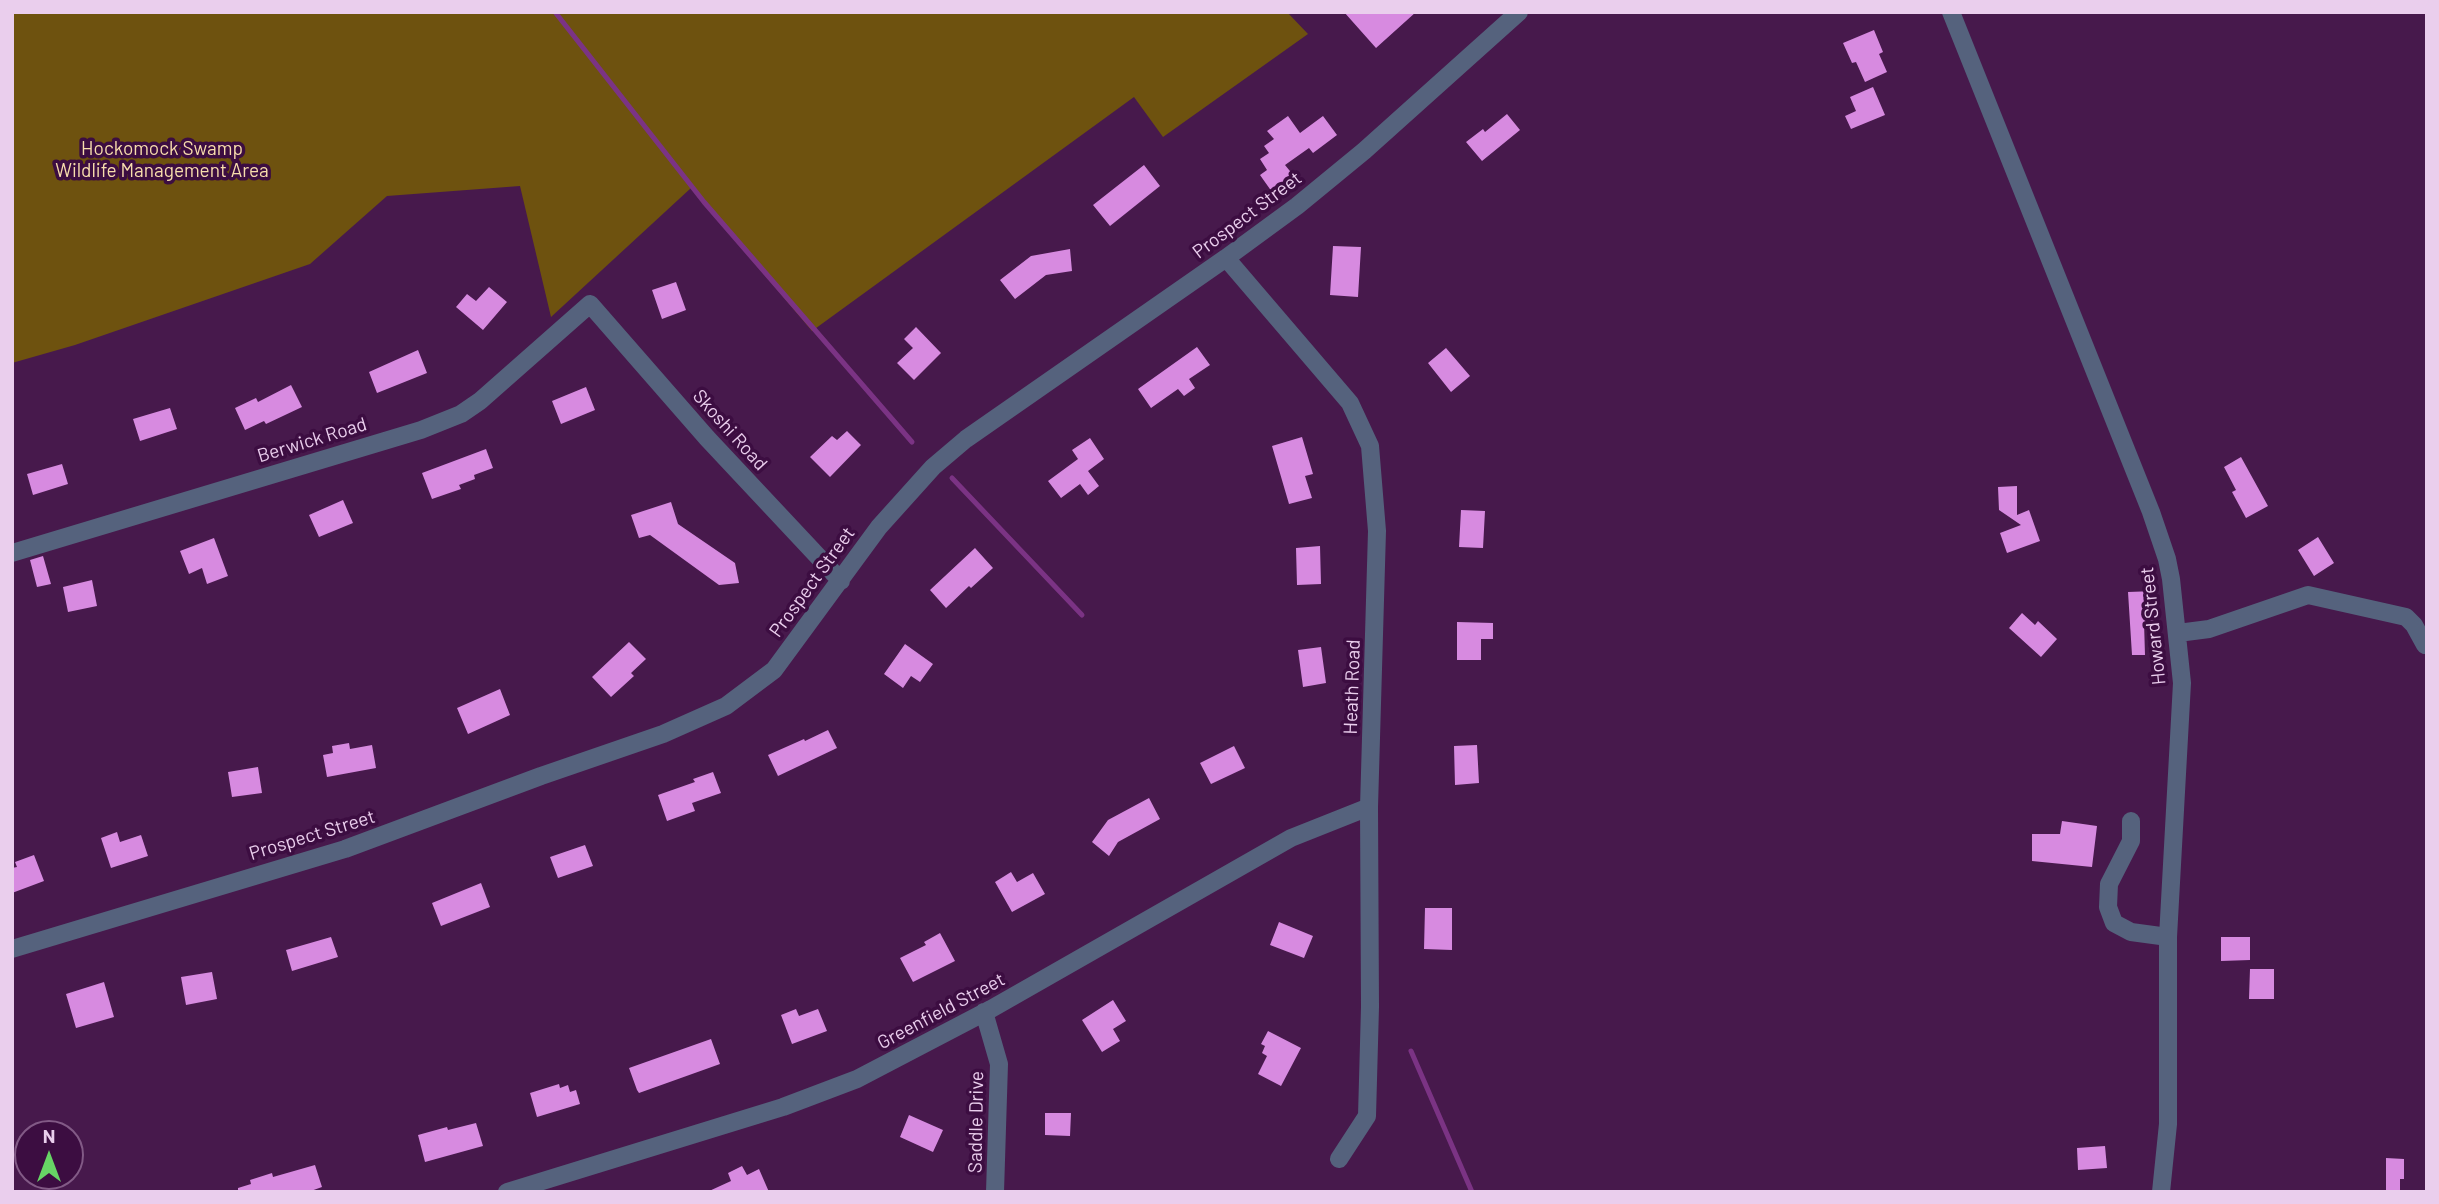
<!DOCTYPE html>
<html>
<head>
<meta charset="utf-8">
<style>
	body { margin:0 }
	#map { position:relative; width:2439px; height:1204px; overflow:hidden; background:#47194c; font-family:Barlow,sans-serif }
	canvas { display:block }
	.frame { position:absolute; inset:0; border:14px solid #eaceed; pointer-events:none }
	.north { position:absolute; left:14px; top:1120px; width:70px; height:70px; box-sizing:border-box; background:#3c0d41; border:2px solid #825a86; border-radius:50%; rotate:0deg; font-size:19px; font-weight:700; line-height:28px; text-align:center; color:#eaceed }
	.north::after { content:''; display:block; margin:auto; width:24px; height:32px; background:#67d465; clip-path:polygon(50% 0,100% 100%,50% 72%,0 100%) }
</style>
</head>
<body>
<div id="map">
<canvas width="2439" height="1204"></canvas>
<div class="frame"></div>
<div class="north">N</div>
</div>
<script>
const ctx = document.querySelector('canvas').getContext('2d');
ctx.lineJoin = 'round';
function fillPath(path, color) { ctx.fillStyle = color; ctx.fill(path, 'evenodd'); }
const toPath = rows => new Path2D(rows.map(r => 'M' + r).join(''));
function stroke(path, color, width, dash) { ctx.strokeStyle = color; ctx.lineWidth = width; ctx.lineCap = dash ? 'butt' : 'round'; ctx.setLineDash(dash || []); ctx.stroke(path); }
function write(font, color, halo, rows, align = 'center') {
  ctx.font = font + ' Barlow,sans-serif'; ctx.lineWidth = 7; ctx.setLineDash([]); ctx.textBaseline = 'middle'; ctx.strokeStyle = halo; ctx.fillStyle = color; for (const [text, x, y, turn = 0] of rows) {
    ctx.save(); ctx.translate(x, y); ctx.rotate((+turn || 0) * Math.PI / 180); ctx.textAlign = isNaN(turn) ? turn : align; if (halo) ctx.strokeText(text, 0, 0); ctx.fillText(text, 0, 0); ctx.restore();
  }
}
fillPath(toPath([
	[12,12,1287,12,1308,34,1163,137,1134,97,812,331,691,188,551,317,520,186,387,196,310,264,75,345,12,363]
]), '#6e520f');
stroke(toPath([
	[555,12,704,202,912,442],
	[952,478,1082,615],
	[1411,1051,1472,1192]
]), '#7b3384', 5);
fillPath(toPath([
	[1344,12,1416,12,1376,48],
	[1874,30,1883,52,1879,54,1887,72,1865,82,1856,62,1852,63,1843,43],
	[1873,87,1885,115,1851,129,1845,116,1856,111,1850,97],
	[1507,114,1520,130,1482,161,1466,142,1483,129,1485,132],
	[1288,116,1300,133,1323,116,1337,135,1313,153,1309,148,1285,165,1294,176,1272,192,1260,175,1267,170,1260,159,1269,153,1264,146,1274,139,1267,131],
	[1144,165,1160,186,1110,226,1093,205],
	[1333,246,1361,247,1358,297,1330,295],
	[1070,249,1072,271,1046,275,1015,299,1000,280,1031,256],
	[676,282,686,310,662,319,652,290],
	[489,287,507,302,483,330,456,307,467,294,476,301],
	[916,327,941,353,914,380,897,363,913,348,904,339],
	[1197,347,1210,365,1189,379,1195,388,1184,396,1178,389,1151,408,1138,389],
	[1446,348,1470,376,1451,392,1428,363],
	[418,350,427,373,377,393,369,372],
	[291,385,302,407,266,424,264,421,245,430,235,408,256,398,258,402],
	[586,387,595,410,561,424,552,401],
	[170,408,177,429,140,441,133,419],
	[847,431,861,445,830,477,810,457,832,436,837,440],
	[1302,437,1313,474,1305,476,1312,498,1289,504,1272,446],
	[1090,438,1104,459,1088,471,1099,486,1088,495,1080,484,1061,498,1048,481,1078,459,1072,450],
	[486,449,493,468,474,475,475,479,459,485,461,489,432,499,422,473],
	[2241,457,2268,506,2246,518,2232,492,2236,490,2224,467],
	[62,464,68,484,33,495,27,474],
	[2017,486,2017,515,2029,510,2040,541,2007,553,2000,533,2021,525,1999,510,1998,487],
	[343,500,353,523,319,537,309,515],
	[671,502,678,524,735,563,739,583,719,585,650,535,639,538,631,515],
	[1461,510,1485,511,1483,548,1459,547],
	[2318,537,2334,563,2314,576,2298,550],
	[214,538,228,576,207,584,202,568,189,574,180,551],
	[1320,546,1321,584,1297,585,1296,548],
	[975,548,993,568,971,588,969,586,946,608,930,590],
	[43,556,51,584,37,587,30,560],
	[92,580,97,606,68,612,63,587],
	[2155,591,2156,622,2144,622,2145,655,2132,655,2128,592],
	[2022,613,2035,625,2038,621,2057,639,2041,657,2009,628],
	[1457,622,1493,623,1493,639,1481,639,1481,660,1457,660],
	[629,642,646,659,631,673,634,676,611,697,592,677],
	[905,644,933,664,920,682,911,676,903,688,884,674],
	[1321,647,1326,683,1303,687,1298,650],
	[500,689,510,715,468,734,457,708],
	[828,730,837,748,778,776,768,755,804,739,805,741],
	[349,743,350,749,372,745,376,768,327,777,323,755,333,753,332,746],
	[1477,745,1479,783,1455,785,1454,746],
	[1234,746,1245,768,1211,784,1200,763],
	[258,767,262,793,232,797,228,772],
	[713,772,721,793,692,803,695,811,667,821,658,795,695,782,693,779],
	[1149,798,1160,819,1118,842,1109,856,1092,842,1108,820],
	[2062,821,2097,826,2092,867,2032,861,2032,834,2060,834],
	[117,832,120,842,141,835,148,856,111,868,101,838],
	[585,845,593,866,558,878,550,857],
	[34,855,44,881,12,893,12,868,17,867,15,862],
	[1011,872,1017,882,1033,873,1045,894,1012,912,995,882],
	[481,883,490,907,441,926,432,903],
	[1425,908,1452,908,1452,950,1424,949],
	[1279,922,1313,936,1304,958,1270,945],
	[940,933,955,961,913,982,900,958,926,945,924,942],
	[331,937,338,957,292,971,286,950],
	[2221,937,2250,937,2250,960,2221,961],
	[2250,969,2274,969,2274,999,2249,999],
	[212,972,217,999,186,1005,181,977],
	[104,982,114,1017,76,1028,66,994],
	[1113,1000,1126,1021,1113,1029,1120,1041,1102,1052,1082,1020],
	[796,1009,799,1016,818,1009,827,1031,792,1044,781,1015],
	[1268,1031,1301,1048,1281,1086,1258,1074,1267,1056,1262,1053,1265,1046,1261,1044],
	[711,1039,720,1064,639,1093,637,1090,629,1068],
	[559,1084,560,1088,568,1085,570,1092,576,1090,580,1104,537,1117,530,1093],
	[1045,1113,1071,1113,1070,1136,1045,1135],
	[909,1115,943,1130,933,1152,900,1137],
	[476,1123,483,1146,425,1162,418,1135,447,1127,448,1130],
	[2105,1146,2107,1168,2078,1170,2077,1148],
	[2386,1158,2404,1159,2404,1179,2400,1179,2400,1192,2386,1192],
	[315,1165,322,1187,308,1192,238,1192,238,1188,251,1184,250,1180,272,1173,273,1177],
	[742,1166,747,1175,759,1169,769,1192,707,1192,731,1181,728,1173]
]), '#d78ae0');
stroke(toPath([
	[1951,12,2151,512,2167,559,2171,579,2182,683,2168,937,2168,1124,2161,1192],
	[1226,258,1350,403,1370,446,1377,531,1369,807,1370,1007,1367,1116,1339,1159],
	[12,553,421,430,461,414,480,401,590,304,707,438,841,581],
	[2178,633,2209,629,2308,595,2406,617,2414,625,2425,645],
	[2131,821,2131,841,2109,884,2108,907,2114,923,2131,932,2168,937],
	[12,949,345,849,541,776,663,734,726,706,774,670,879,527,933,467,966,439,1226,258,1297,206,1364,151,1519,12],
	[984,1012,999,1064,995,1192],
	[507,1192,783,1107,857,1079,991,1009,1291,838,1369,807]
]), '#55627d', 18);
write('19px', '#f7ddac', '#3c0d41', [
	["Hockomock Swamp",162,149],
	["Wildlife Management Area",162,171]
]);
write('19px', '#eaceed', '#3c0d41', [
	["Prospect Street",1247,215,-37],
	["Skoshi Road",730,430,48],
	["Berwick Road",312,440,-17],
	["Prospect Street",812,582,-54],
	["Howard Street",2153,626,-96],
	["Heath Road",1352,687,-88],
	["Prospect Street",312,835,-17],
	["Greenfield Street",941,1011,-28],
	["Saddle Drive",976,1122,-89]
]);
</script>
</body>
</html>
